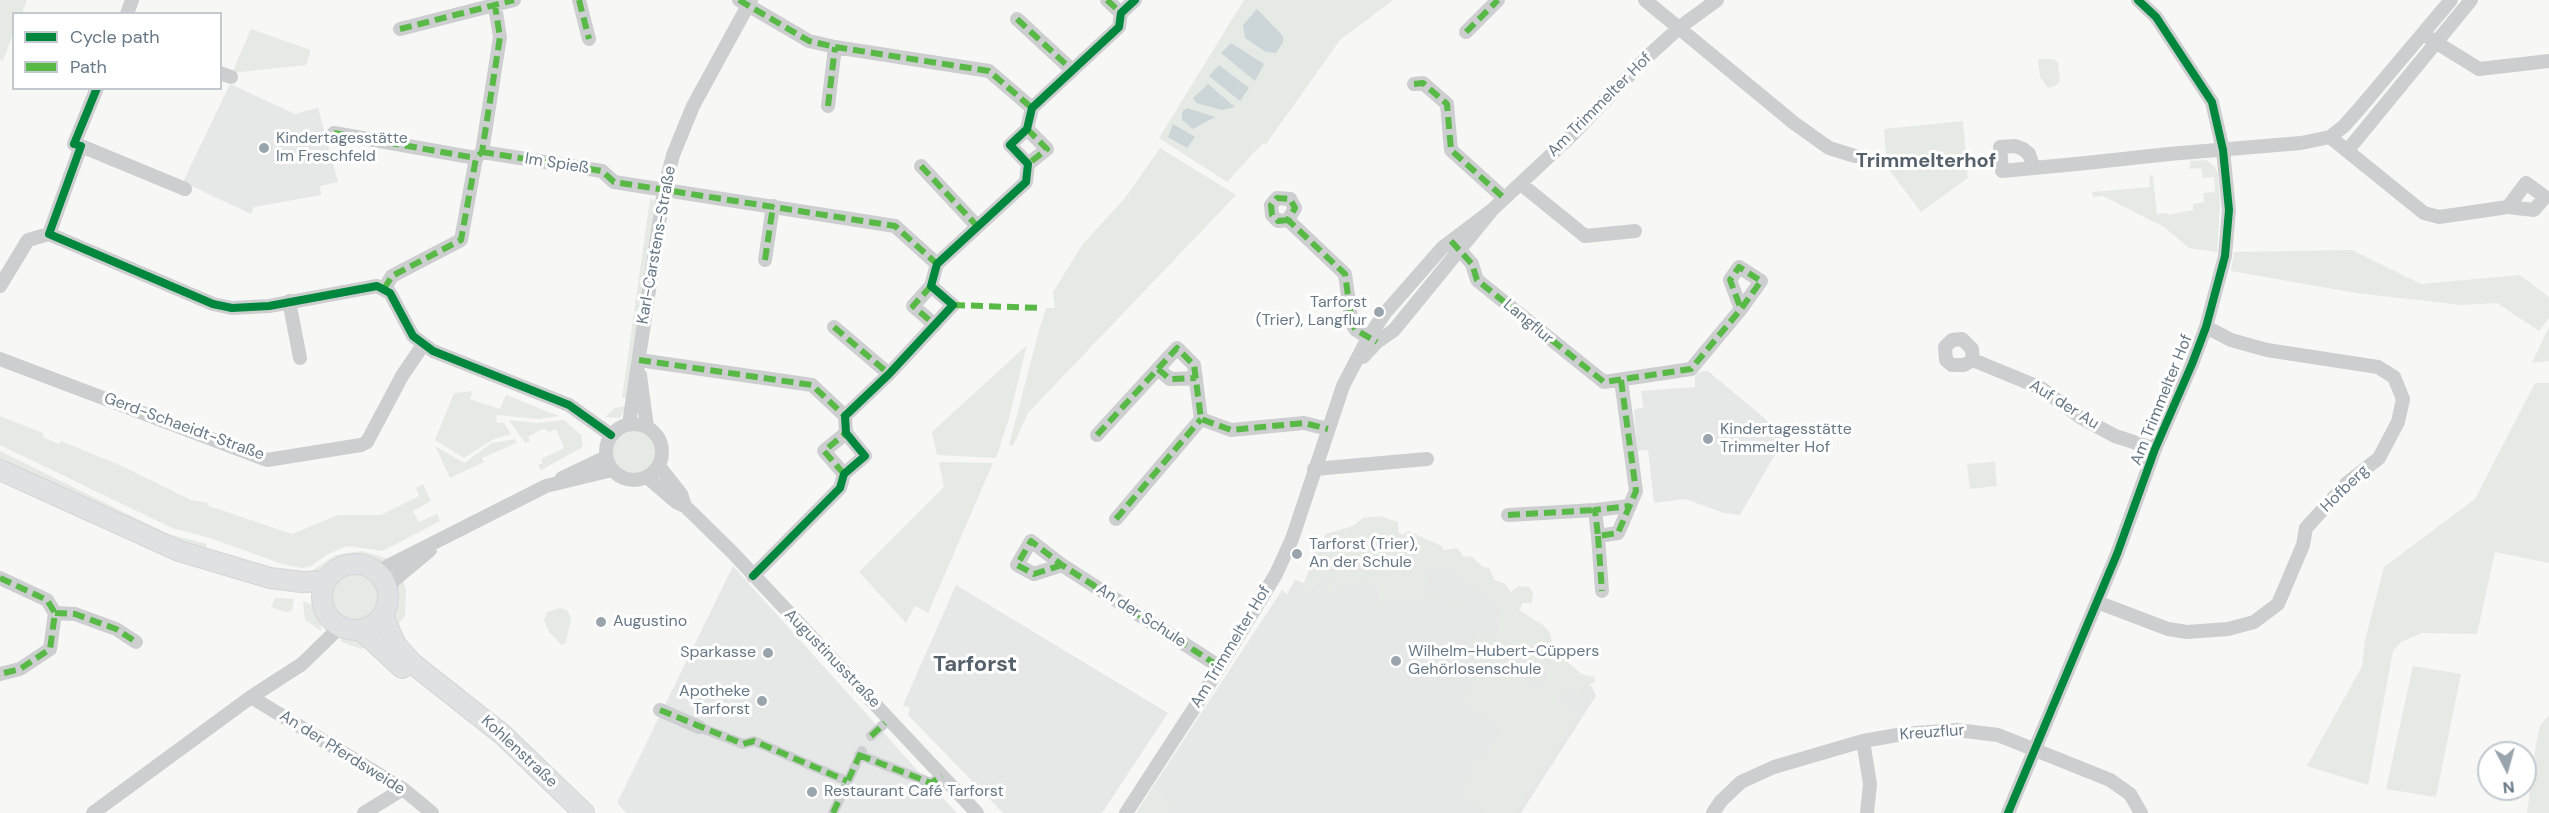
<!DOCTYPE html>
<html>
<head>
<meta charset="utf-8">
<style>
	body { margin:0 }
	#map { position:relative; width:2549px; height:813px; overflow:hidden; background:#f7f7f6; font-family:"DM Sans",sans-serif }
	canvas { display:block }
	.legend { position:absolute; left:12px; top:12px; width:210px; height:78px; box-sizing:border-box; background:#fff; border:2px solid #c2c9cf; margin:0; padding:8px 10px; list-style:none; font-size:18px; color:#677886 }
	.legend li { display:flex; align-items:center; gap:12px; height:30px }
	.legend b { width:30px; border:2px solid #c2c9cf }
	.north { position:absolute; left:2477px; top:741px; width:60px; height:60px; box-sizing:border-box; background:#fff; border:2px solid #c2c9cf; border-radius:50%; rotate:174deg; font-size:16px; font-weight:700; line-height:24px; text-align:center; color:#677886 }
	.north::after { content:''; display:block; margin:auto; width:21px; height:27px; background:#99a4ad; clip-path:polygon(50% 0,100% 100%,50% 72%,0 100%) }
</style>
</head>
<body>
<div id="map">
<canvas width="2549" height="813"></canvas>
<ul class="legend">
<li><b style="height:8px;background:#00873e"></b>Cycle path</li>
<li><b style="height:8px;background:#58b947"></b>Path</li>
</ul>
<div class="north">N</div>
</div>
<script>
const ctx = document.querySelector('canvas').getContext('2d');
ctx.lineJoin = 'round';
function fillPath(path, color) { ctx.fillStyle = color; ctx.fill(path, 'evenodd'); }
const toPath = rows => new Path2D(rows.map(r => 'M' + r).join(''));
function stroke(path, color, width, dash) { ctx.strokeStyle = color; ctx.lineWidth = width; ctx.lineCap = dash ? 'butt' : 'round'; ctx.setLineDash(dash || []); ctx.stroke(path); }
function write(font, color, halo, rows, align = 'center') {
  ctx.font = font + ' "DM Sans",sans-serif'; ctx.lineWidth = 6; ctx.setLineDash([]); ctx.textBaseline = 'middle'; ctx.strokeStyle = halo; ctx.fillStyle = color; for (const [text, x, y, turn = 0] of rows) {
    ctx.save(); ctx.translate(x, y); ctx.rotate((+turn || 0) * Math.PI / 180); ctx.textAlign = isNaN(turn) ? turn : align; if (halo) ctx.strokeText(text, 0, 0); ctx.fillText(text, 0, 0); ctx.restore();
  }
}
fillPath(toPath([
	[230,84,295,114,318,108,338,182,320,186,321,195,254,207,251,214,183,182],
	[1702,371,1708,371,1781,432,1780,446,1740,515,1724,513,1685,499,1654,503,1648,450,1637,451,1634,409,1643,408,1641,391,1695,387,1695,375],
	[1383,526,1472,566,1523,635,1592,687,1596,696,1521,813,1170,813,1175,805,1152,788,1282,590,1287,594,1295,580,1306,584],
	[733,566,937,792,957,813,627,813,617,803],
	[956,585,1168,713,1102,813,1003,813,908,715,910,708,903,705]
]), '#e6e7e7');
fillPath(toPath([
	[0,0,27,0,22,13,14,14,13,34,3,61,0,59],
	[1244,0,1393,0,1340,40,1266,144,1263,143,1227,182,1159,138],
	[251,29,311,50,306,65,232,73],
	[2038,59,2052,59,2058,62,2060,81,2055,86,2048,88,2040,77],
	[1963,121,1968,178,1921,212,1887,167,1884,129],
	[1160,148,1236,195,1028,413,1013,446,1009,445,1040,327,1046,308,1055,308,1053,292,1082,245,1125,198],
	[2206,160,2216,168,2218,175,2220,205,2217,252,2189,248,2164,227,2103,196,2093,197,2092,192,2150,187,2149,175,2153,176,2157,214,2167,213,2168,215,2193,210,2193,204,2204,202,2203,193,2215,192,2214,177,2203,178,2201,168,2190,169,2190,161],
	[650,199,655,200,628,398,622,398],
	[2352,250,2421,284,2520,275,2549,297,2549,318,2539,331,2497,303,2462,305,2356,293,2231,271,2234,252],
	[2549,328,2549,361,2532,363,2548,329],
	[1027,345,1009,418,996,458,937,455,932,432],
	[2535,383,2549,383,2549,563,2495,552,2477,634,2422,633,2401,642,2393,651,2368,785,2307,766,2362,666,2365,640,2384,567,2475,499],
	[473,391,470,399,500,409,506,395,559,416,539,419,496,415,497,423,504,423,511,434,494,439,464,458,435,440,454,393],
	[627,406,620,418,605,417,615,408],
	[0,416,43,433,43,437,59,444,61,441,122,466,191,500,208,503,209,506,292,534,338,515,381,515,419,496,416,488,423,484,431,501,413,511,419,522,437,514,440,521,383,551,347,546,328,554,311,566,302,568,282,564,210,538,172,528,0,445],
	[509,420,537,423,564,420,581,435,583,447,541,470,538,465,543,463,541,459,564,448,556,429,548,432,546,429,540,430,528,437,530,441,525,443],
	'612 452a22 22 0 1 1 44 0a22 22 0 1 1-44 0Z',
	[515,439,517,443,482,458,484,462,450,478,435,446,464,463,492,443],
	[0,451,168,534,207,544,205,550,171,542,0,463],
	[939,462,993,463,928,613,915,606,906,623,859,572,944,487],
	[1995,462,1997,486,1970,489,1967,464],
	[1380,516,1398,522,1399,537,1408,531,1442,546,1444,550,1457,548,1464,557,1471,556,1483,567,1489,568,1495,580,1505,584,1511,592,1519,586,1529,587,1533,593,1532,603,1523,603,1519,610,1543,625,1550,632,1552,644,1559,649,1561,656,1581,674,1594,677,1595,682,1583,687,1582,694,1578,697,1570,687,1557,701,1578,715,1515,813,1484,813,1485,811,1459,794,1474,771,1468,767,1475,756,1482,759,1501,729,1460,702,1487,663,1476,665,1469,661,1467,654,1470,646,1479,631,1485,636,1489,633,1496,635,1498,633,1497,619,1500,615,1491,600,1448,568,1430,566,1428,568,1423,565,1419,570,1429,573,1431,578,1423,592,1478,608,1478,613,1430,599,1415,598,1393,600,1385,606,1379,606,1377,586,1362,581,1353,587,1349,584,1344,592,1336,585,1332,593,1327,594,1325,587,1335,581,1324,576,1309,593,1301,588,1313,562,1311,558,1314,552,1321,549,1325,534,1353,526,1363,518],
	[1514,655,1517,655,1521,662,1538,661,1543,664,1546,677,1543,689,1546,694,1504,667],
	[362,551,389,559,381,563,348,557,332,563,321,574,310,572,336,555],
	'329 596a25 25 0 1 1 50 0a25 25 0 1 1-50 0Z',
	[402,578,406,589,405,617,392,630,390,611,395,588],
	[275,598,294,599,292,611,286,612,271,607],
	[303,601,315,606,321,619,321,631,305,620],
	[559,608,567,610,571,618,566,642,562,645,549,632,544,620,547,612],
	[359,636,368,646,360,649,340,641,344,637],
	[2413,666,2461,674,2436,797,2386,789],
	[2549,715,2549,813,2527,813,2536,744,2540,726],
	[1152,788,1176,805,1170,813,1136,813]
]), '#e6eae4');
fillPath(toPath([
	[1257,9,1283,36,1283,42,1276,53,1266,52,1245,38,1243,25],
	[1231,43,1264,64,1255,81,1221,53],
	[1219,65,1249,88,1240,101,1209,76],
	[1208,84,1235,107,1222,110,1196,103,1193,98],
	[1187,108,1215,117,1193,129,1182,120,1182,112],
	[1173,124,1195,137,1187,148,1168,137]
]), '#ccd5d7');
const secondary = toPath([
	[0,470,179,551,270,578,302,582,325,581],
	'322 597a33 33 0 1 1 66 0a33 33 0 1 1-66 0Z',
	[383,616,396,645,412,663,503,735,584,813],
	[361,630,402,668]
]);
stroke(secondary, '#d4d5d6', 22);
stroke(toPath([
	[699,727,743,744,754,741,847,781],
	[871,736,885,723],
	[859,755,931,783,942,776],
	[833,813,862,751]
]), '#cccecf', 10);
stroke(toPath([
	[579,0,589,39],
	[739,0,809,41,835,47,989,71,1032,108],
	[1107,0,1121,13],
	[1645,0,1794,123,1829,148,1855,156],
	[127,14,132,0],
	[1017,19,1072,70],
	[400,29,514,0],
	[1466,32,1498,0],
	[2429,38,2479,69,2549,61],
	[220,73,231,77],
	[1414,84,1423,83,1447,104,1451,150,1504,198],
	[97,88,74,144,81,146,49,234,213,304,232,308,269,306,377,286,390,293,413,336,433,351,569,405,611,435],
	[828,106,835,47],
	[1027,129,1047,149,1028,164],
	[334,133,476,158],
	[2330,137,2424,213,2439,217,2508,207,2534,210,2545,197,2526,183,2508,207],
	[81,146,185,189],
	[2347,151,2471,0],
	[482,152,602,171,614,182,895,226,937,264],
	[921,166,977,226],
	[2034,168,2029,154,2023,149,2015,146,2000,147,2002,171,2034,168,2086,163,2169,154,2301,143,2330,137,2344,126,2360,108,2451,0],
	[1521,184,1585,236,1635,231],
	[1288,220,1278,221,1272,215,1271,205,1277,198,1290,199,1295,208,1288,220,1345,274,1352,324,1356,330,1376,342],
	[1455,244,1472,264,1477,280,1604,382,1691,369,1741,309,1761,281,1739,267,1730,280,1741,309],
	[765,260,773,206],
	[0,286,28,240,49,234],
	[931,286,913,306,935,325],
	[384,289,392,276,461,240,476,158,482,152,500,37,494,0],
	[289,301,300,358],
	[834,327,889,374],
	[1962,339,1972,349,1973,360,1964,365,1952,365,1946,360,1945,347,1952,340,1962,339],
	[1363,357,1377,342,1394,330,1492,210,1570,137,1647,57,1680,27,1717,0],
	[0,359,267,460,361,445,367,442,402,376,423,345],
	[639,360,812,385,845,416],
	[1973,360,2041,388,2080,417,2115,436,2155,449],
	[1158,369,1170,379,1196,378],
	[640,375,647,427],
	[1621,380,1636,491,1618,533,1598,536,1595,510,1629,506],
	'606 452a28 28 0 1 1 56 0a28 28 0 1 1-56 0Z',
	[629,424,664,190,673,155,693,106,751,0],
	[1097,435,1177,348,1194,365,1201,419,1231,430,1304,423,1328,429],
	[659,466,681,494,685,506],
	[1314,469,1427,459],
	[844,474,824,451,846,433],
	[647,477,676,502,685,506,732,552,977,813],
	[562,478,606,457],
	[1508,515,1595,510],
	[1116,519,1201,419],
	[1598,536,1602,591],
	[1062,565,1034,574,1017,565,1031,541,1062,565,1220,667],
	[376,572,546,486,612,470],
	[753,576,840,488,844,474,865,456,846,433,845,416,889,374,953,305,931,286,937,264,1026,182,1028,164,1010,145,1027,129,1032,108,1119,27,1121,13,1135,0],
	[0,578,47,600,55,613,50,649,20,669,0,674],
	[387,589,394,580,430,550],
	[2097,602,2168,629,2187,632,2228,629,2254,622,2278,604,2303,545,2306,528,2347,483,2379,458,2398,422,2403,399,2394,377,2378,367,2267,350,2231,340,2206,327],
	[55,613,75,614,116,629,136,642],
	[251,697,403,789,432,813],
	[660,710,699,727],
	[1863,741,1870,784,1867,813],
	[93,813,251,697,302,664,340,627],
	[364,813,403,789],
	[1126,813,1200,699,1276,574,1292,539,1343,386,1368,338,1385,313,1442,248,1492,210],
	[1713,813,1721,801,1741,782,1774,767,1863,741,1903,734,1957,730,1998,735,2110,780,2130,794,2141,813],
	[2008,813,2117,554,2155,449,2192,364,2206,327,2225,256,2229,210,2223,150,2212,102,2156,17,2138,0]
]), '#cccecf', 14);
stroke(secondary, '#e0e1e2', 20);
stroke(toPath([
	[579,0,589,39],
	[739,0,809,41,835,47,989,71,1032,108],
	[1107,0,1121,13],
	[1017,19,1072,70],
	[400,29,514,0],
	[1466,32,1498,0],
	[1414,84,1423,83,1447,104,1451,150,1504,198],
	[828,106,835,47],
	[1027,129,1047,149,1028,164],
	[334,133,476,158],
	[482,152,602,171,614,182,895,226,937,264],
	[921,166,977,226],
	[1288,220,1278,221,1272,215,1271,205,1277,198,1290,199,1295,208,1288,220,1345,274,1352,324,1356,330,1377,342],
	[1451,241,1472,264,1477,280,1604,382,1691,369,1741,309,1761,281,1739,267,1730,280,1741,309],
	[765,260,773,206],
	[931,286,913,306,935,325],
	[384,289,392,276,461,240,476,158,482,152,500,37,494,0],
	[953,305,1041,308],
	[834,327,889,374],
	[639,360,812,385,845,416],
	[1158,369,1170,379,1196,378],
	[1621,380,1636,491,1618,533,1598,536,1595,510,1629,506],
	[1097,435,1177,348,1194,365,1201,419,1231,430,1304,423,1328,429],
	[844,474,824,451,846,433],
	[1508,515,1595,510],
	[1116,519,1201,419],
	[1598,536,1602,591],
	[1062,565,1034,574,1017,565,1031,541,1062,565,1220,667],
	[0,578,47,600,55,613,50,649,20,669,0,674],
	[55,613,75,614,116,629,136,642],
	[660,710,743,744,754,741,847,781],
	[871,736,885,723],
	[859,755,931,783,942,776],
	[833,813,862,750]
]), '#58b947', 6, [12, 6]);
stroke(toPath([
	[97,88,74,144,81,146,49,234,213,304,232,308,269,306,377,286,390,293,413,336,433,351,569,405,611,435],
	[753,576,840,488,844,474,865,456,846,433,845,416,889,374,953,305,931,286,937,264,1026,182,1028,164,1010,145,1027,129,1032,108,1119,27,1121,13,1135,0],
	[2008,813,2117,554,2155,449,2192,364,2206,327,2225,256,2229,210,2223,150,2212,102,2156,17,2138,0]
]), '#00873e', 8);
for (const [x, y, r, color] of [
	[264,148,6,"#99a4ad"],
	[1379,312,6,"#99a4ad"],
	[1708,439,6,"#99a4ad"],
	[1297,554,6,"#99a4ad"],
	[601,622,6,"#99a4ad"],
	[768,653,6,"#99a4ad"],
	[1396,661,6,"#99a4ad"],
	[762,701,6,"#99a4ad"],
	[812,792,6,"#99a4ad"]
]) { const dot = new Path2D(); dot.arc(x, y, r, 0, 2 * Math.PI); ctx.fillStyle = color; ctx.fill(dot); stroke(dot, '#fff', 2); }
write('16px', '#677886', '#fff', [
	["Am Trimmelter Hof",1600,105,-45],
	["Im Spieß",557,164,9],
	["Karl-Carstens-Straße",657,245,-80],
	["Langflur",1528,322,40],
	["Am Trimmelter Hof",2162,400,-68],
	["Auf der Au",2064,405,32],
	["Gerd-Schaeidt-Straße",184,427,20],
	["Hofberg",2345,489,-44],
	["An der Schule",1141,616,33],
	["Am Trimmelter Hof",1231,647,-59],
	["Augustinusstraße",832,659,46],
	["Kreuzflur",1932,733,-4],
	["Kohlenstraße",519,752,43],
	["An der Pferdsweide",342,753,32]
]);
write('16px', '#677886', '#fff', [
	["Kindertagesstätte",276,139],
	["Im Freschfeld",276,157],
	["Tarforst",1367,303,"right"],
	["(Trier), Langflur",1367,321,"right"],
	["Kindertagesstätte",1720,430],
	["Trimmelter Hof",1720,448],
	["Tarforst (Trier),",1309,545],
	["An der Schule",1309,563],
	["Augustino",613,622],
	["Wilhelm-Hubert-Cüppers",1408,652],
	["Gehörlosenschule",1408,670],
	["Sparkasse",756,653,"right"],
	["Apotheke",750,692,"right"],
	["Tarforst",750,710,"right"],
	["Restaurant Café Tarforst",824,792]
], 'left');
write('bold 20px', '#55616b', '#fff', [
	["Trimmelterhof",1926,162]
]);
write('bold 22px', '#55616b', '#fff', [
	["Tarforst",975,665]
]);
</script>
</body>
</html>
